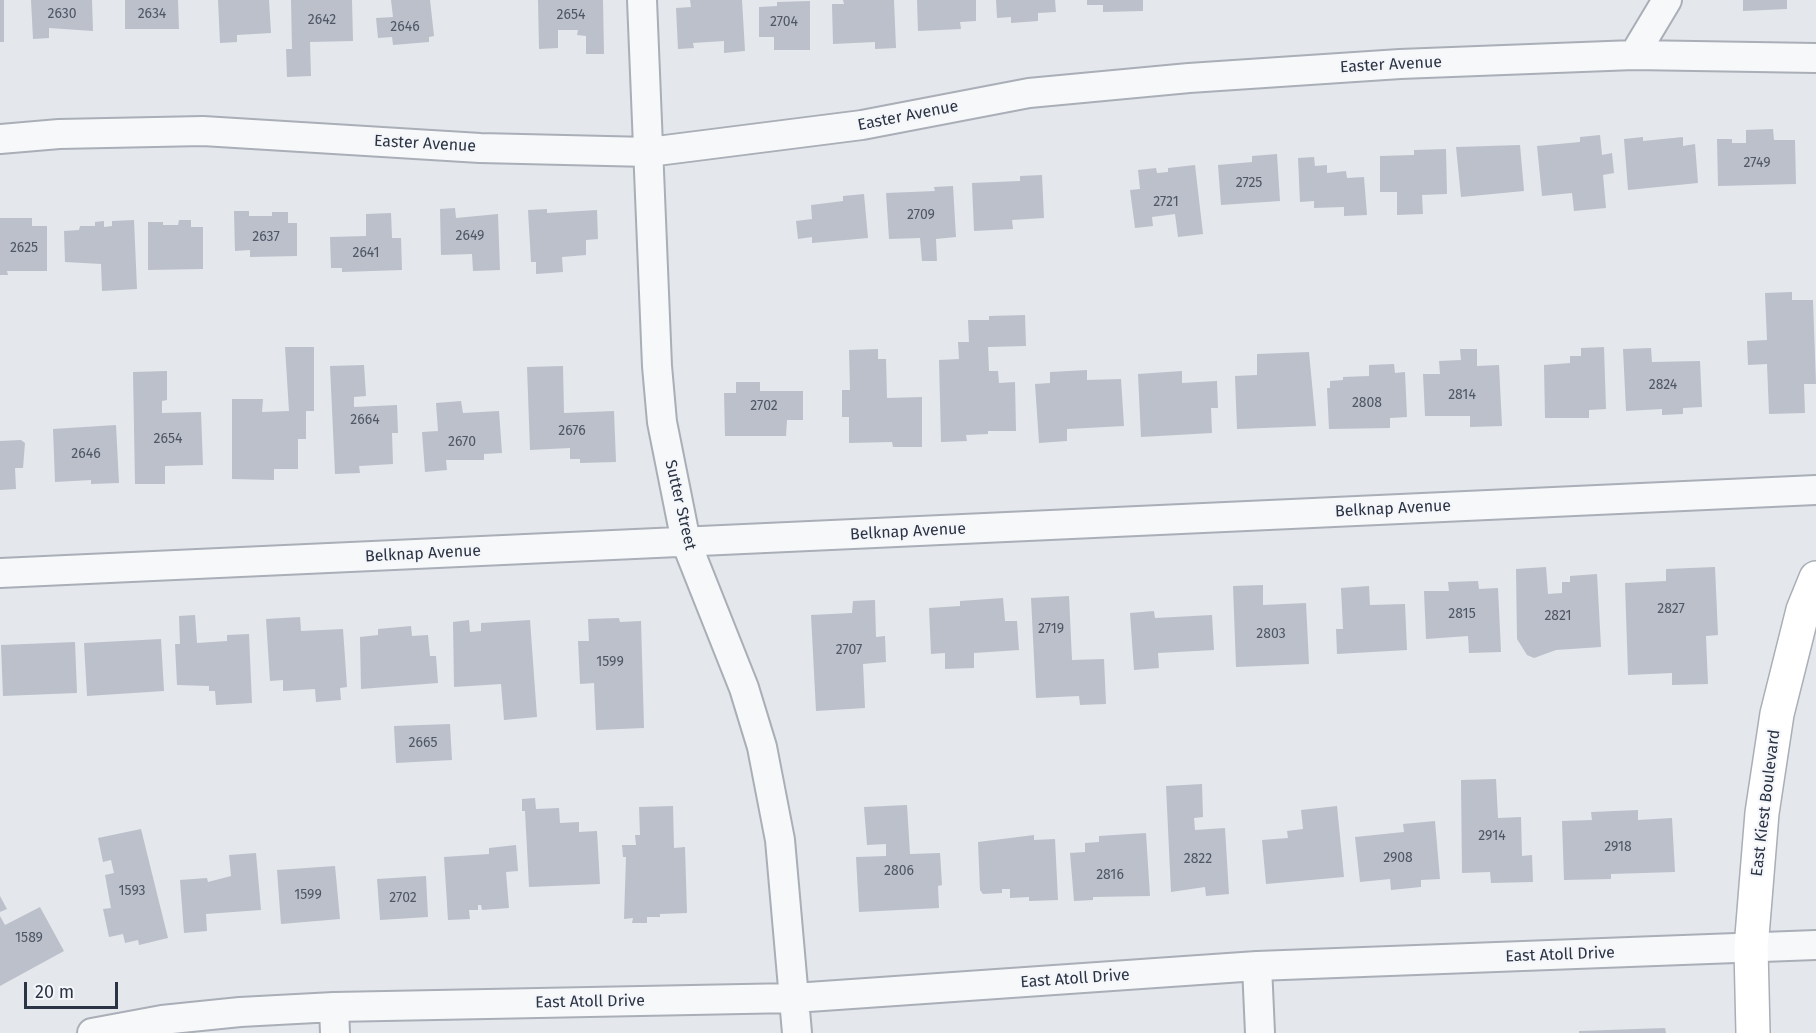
<!DOCTYPE html>
<html>
<head>
<meta charset="utf-8">
<style>
	body { margin:0 }
	#map { position:relative; width:1816px; height:1033px; overflow:hidden; background:#e4e7ec; font-family:"Fira Sans",sans-serif }
	canvas { display:block }
	.scale { position:absolute; left:24px; top:982px; width:94px; height:27px; box-sizing:border-box; border:3px solid #2b3445; border-top:0; padding-left:8px; font-size:18px; line-height:21px; white-space:nowrap; color:#2b3445; -webkit-text-stroke:4px #f4f6f9; paint-order:stroke }
</style>
</head>
<body>
<div id="map">
<canvas width="1816" height="1033"></canvas>
<div class="scale">20 m</div>
</div>
<script>
const ctx = document.querySelector('canvas').getContext('2d');
ctx.lineJoin = 'round';
function fillPath(path, color) { ctx.fillStyle = color; ctx.fill(path, 'evenodd'); }
const toPath = rows => new Path2D(rows.map(r => 'M' + r).join(''));
function stroke(path, color, width, dash) { ctx.strokeStyle = color; ctx.lineWidth = width; ctx.lineCap = dash ? 'butt' : 'round'; ctx.setLineDash(dash || []); ctx.stroke(path); }
function write(font, color, halo, rows, align = 'center') {
  ctx.font = font + ' "Fira Sans",sans-serif'; ctx.lineWidth = 4.5; ctx.setLineDash([]); ctx.textBaseline = 'middle'; ctx.strokeStyle = halo; ctx.fillStyle = color; for (const [text, x, y, turn = 0] of rows) {
    ctx.save(); ctx.translate(x, y); ctx.rotate((+turn || 0) * Math.PI / 180); ctx.textAlign = isNaN(turn) ? turn : align; if (halo) ctx.strokeText(text, 0, 0); ctx.fillText(text, 0, 0); ctx.restore();
  }
}
fillPath(toPath([
	[0,0,4,0,4,42,0,42],
	[31,0,92,0,93,31,49,28,49,38,33,39],
	[125,0,178,0,179,29,125,29],
	[218,0,269,0,271,33,237,35,237,42,220,43],
	[291,0,352,0,353,41,310,42,311,76,287,77,286,49,292,49],
	[391,0,430,0,434,36,429,37,429,42,393,45,392,37,378,38,376,18,393,17],
	[538,0,603,0,604,54,586,54,586,36,577,35,578,30,558,30,558,48,539,49],
	[690,0,742,0,745,51,724,53,724,41,693,43,694,48,678,49,676,8,691,7],
	[843,0,894,0,896,48,875,49,875,42,833,44,832,4,844,4],
	[917,0,976,0,976,21,960,22,961,29,918,31],
	[996,0,1055,0,1056,12,1038,13,1038,21,1011,23,1011,17,997,18],
	[1087,0,1143,0,1143,11,1103,12,1103,5,1087,5],
	[1743,0,1787,0,1787,9,1743,11],
	[810,1,810,50,774,50,774,37,759,37,759,7,777,6,777,2],
	[1773,129,1774,140,1795,140,1796,184,1718,186,1717,139,1732,139,1732,143,1746,143,1746,130],
	[1600,135,1602,155,1612,153,1614,173,1603,175,1606,208,1574,211,1572,193,1542,196,1537,146,1580,142,1580,137],
	[1643,137,1643,141,1683,137,1683,146,1695,144,1698,183,1628,190,1624,139],
	[1520,145,1524,191,1461,197,1456,147],
	[1446,149,1447,194,1422,195,1423,214,1397,215,1397,192,1380,192,1380,156,1414,155,1414,150],
	[1277,154,1280,201,1221,205,1218,165,1252,162,1252,156],
	[1314,157,1315,166,1327,165,1327,173,1346,171,1347,178,1364,177,1367,215,1344,216,1344,207,1314,208,1314,201,1300,202,1298,158],
	[1195,165,1203,234,1178,237,1175,214,1152,217,1153,226,1135,228,1130,190,1140,189,1138,170,1156,168,1157,173,1168,172,1168,168],
	[1042,175,1044,218,1012,220,1013,229,974,231,972,183,1020,181,1020,176],
	[953,186,956,237,936,239,937,261,922,261,920,238,889,239,886,193,935,191,934,187],
	[864,194,868,238,812,243,812,237,798,239,796,221,812,219,811,205,843,201,843,196],
	[455,208,456,218,498,214,500,270,473,271,472,254,441,255,440,209],
	[547,209,547,213,597,210,598,239,586,240,586,255,562,257,563,272,536,274,536,262,531,262,528,210],
	[234,211,249,211,249,216,272,216,272,212,288,212,288,223,297,223,297,256,250,257,250,250,235,251],
	[391,213,392,238,401,238,402,270,342,272,342,268,331,268,330,237,366,236,366,214],
	[0,218,32,218,32,226,47,226,47,271,7,271,8,275,0,275],
	[134,220,137,289,102,291,101,264,65,262,64,231,79,230,80,226,95,226,95,222,104,221,104,227,112,226,112,221],
	[179,220,191,220,191,227,203,227,203,269,148,270,148,222,163,222,163,225,178,225],
	[1792,292,1792,300,1813,300,1816,384,1804,384,1805,413,1769,414,1767,364,1748,365,1747,341,1767,340,1765,293],
	[1025,315,1026,346,988,347,989,371,998,371,999,383,1015,382,1016,431,988,431,988,434,966,435,967,441,941,442,939,360,959,359,958,342,969,342,968,320,989,320,989,316],
	[285,347,314,347,314,411,306,411,306,439,298,439,298,469,274,469,274,480,232,479,232,399,263,399,262,412,289,411],
	[1604,347,1606,409,1589,410,1589,418,1545,418,1544,365,1570,363,1570,356,1581,356,1581,348],
	[1651,348,1652,362,1700,361,1702,407,1683,408,1683,414,1662,415,1662,409,1626,411,1623,349],
	[878,349,878,359,886,359,887,398,922,397,922,447,893,447,892,442,849,443,849,417,842,417,842,390,850,390,849,350],
	[1460,349,1477,349,1477,366,1499,365,1502,426,1470,427,1470,416,1425,416,1423,374,1440,374,1439,361,1461,360],
	[1309,352,1316,426,1237,429,1235,376,1257,375,1257,354],
	[1394,364,1395,373,1405,372,1407,417,1390,418,1390,428,1329,429,1327,388,1330,388,1330,381,1343,380,1343,377,1369,376,1369,365],
	[364,365,366,396,354,397,354,407,397,405,398,433,392,433,393,464,359,466,360,473,335,474,330,366],
	[563,366,564,413,614,411,616,462,580,463,580,459,570,459,570,448,530,450,527,367],
	[1087,370,1087,380,1121,379,1124,426,1067,429,1067,441,1039,443,1035,384,1050,383,1050,372],
	[167,371,167,400,162,401,162,413,201,412,203,465,165,466,165,484,135,484,133,372],
	[1182,371,1182,383,1217,381,1218,408,1211,408,1212,433,1141,437,1138,374],
	[736,382,760,382,760,391,803,391,803,420,787,420,786,436,725,436,724,393,736,393],
	[461,401,463,413,499,411,502,453,484,454,484,460,446,460,447,470,425,472,422,432,438,431,436,403],
	[116,425,119,483,91,484,91,480,55,482,53,429],
	[21,440,25,443,23,468,15,468,16,489,0,490,0,441],
	[1546,567,1548,594,1562,593,1562,582,1570,582,1570,576,1597,574,1601,647,1556,650,1534,658,1527,655,1517,639,1516,569],
	[1715,567,1718,635,1706,636,1708,684,1672,685,1672,673,1628,675,1625,583,1666,581,1666,569],
	[1478,581,1479,589,1498,588,1501,652,1469,653,1468,636,1426,639,1424,591,1449,591,1448,582],
	[1263,585,1263,605,1306,603,1309,664,1236,667,1233,586],
	[1369,586,1370,605,1405,604,1407,650,1337,654,1336,629,1343,629,1341,588],
	[1069,596,1072,660,1104,659,1106,704,1080,705,1079,696,1036,698,1031,598],
	[1003,598,1005,621,1017,621,1019,650,974,653,974,668,945,669,945,653,931,654,929,608,960,606,960,601],
	[875,600,876,637,885,636,886,662,863,664,865,708,816,711,811,615,852,613,853,601],
	[1154,611,1155,618,1212,615,1214,650,1158,653,1159,668,1134,670,1130,613],
	[195,615,197,643,227,641,227,635,249,634,252,703,216,705,215,691,209,691,209,686,177,685,175,644,180,644,179,616],
	[300,617,301,631,343,629,347,687,340,688,341,700,316,702,315,689,283,691,283,680,270,681,266,619],
	[619,618,620,622,641,621,644,728,596,730,594,683,580,684,578,641,589,641,588,619],
	[469,620,470,632,481,631,481,623,530,620,537,717,504,720,501,684,454,687,453,622],
	[411,626,412,636,428,635,430,656,436,656,438,683,361,689,360,637,378,635,378,629],
	[161,639,164,691,87,696,84,643],
	[75,642,77,693,3,696,1,645],
	[450,724,452,760,396,763,394,726],
	[1496,779,1498,818,1521,817,1522,856,1532,855,1533,882,1491,883,1490,872,1462,873,1461,780],
	[1202,784,1203,817,1194,818,1195,830,1225,828,1229,894,1206,896,1205,887,1171,892,1166,786],
	[535,798,536,809,559,808,560,823,579,822,579,832,597,831,600,884,529,887,525,811,522,811,522,799],
	[907,805,910,854,940,853,942,885,938,886,939,908,859,912,856,857,886,856,886,844,867,845,864,807],
	[673,806,674,848,685,847,687,913,660,914,660,917,647,917,647,923,632,923,633,918,624,919,626,857,623,857,622,845,636,845,635,835,640,835,639,807],
	[1337,806,1344,877,1266,884,1262,840,1288,838,1287,831,1303,829,1301,810],
	[1638,810,1638,820,1672,818,1675,872,1611,874,1611,879,1564,880,1562,821,1592,820,1591,812],
	[1435,821,1440,879,1421,880,1421,887,1391,890,1390,879,1360,882,1355,837,1404,832,1403,824],
	[141,829,168,938,139,945,138,940,125,943,123,934,109,937,103,909,111,908,105,875,114,873,111,860,103,862,98,838],
	[1146,833,1150,896,1093,897,1093,900,1074,901,1070,853,1085,852,1085,843,1099,842,1099,836],
	[1034,835,1034,840,1055,839,1058,900,1029,901,1029,897,1010,898,1010,889,1002,889,1002,893,983,894,980,890,978,842],
	[516,845,518,871,506,872,509,908,482,910,481,905,478,905,478,910,469,910,470,919,448,920,444,857,489,854,489,848],
	[256,853,261,910,206,914,207,931,184,933,180,880,207,878,208,882,231,876,229,855],
	[335,866,340,919,281,924,277,870],
	[426,876,428,917,380,920,377,879],
	[0,896,7,909,0,912],
	[40,907,64,951,0,986,0,916,5,925],
	[1665,1028,1666,1033,1579,1033,1579,1031]
]), '#bbc0ca');
const street = toPath([
	[642,0,657,366,662,422,686,542,744,688,762,747,780,840,797,1033],
	[1634,55,1667,0],
	[0,139,59,134,203,131,480,148,649,152,862,125,1029,93,1189,78,1400,64,1634,55,1816,58],
	[0,573,1816,490],
	[1257,966,1260,1033],
	[334,1007,335,1033],
	[92,1033,162,1020,240,1012,334,1007,794,998,1257,966,1816,945]
]);
const secondary = toPath([
	[1753,1033,1751,948,1762,813,1777,714,1803,610,1816,578]
]);
stroke(street, '#a9aeb7', 32);
stroke(secondary, '#a9aeb7', 36);
stroke(street, '#f7f8fa', 28);
stroke(secondary, '#fff', 33);
write('14px', '#4f5766', null, [
	["2630",62,14],
	["2634",152,14],
	["2654",571,15],
	["2642",322,20],
	["2704",784,22],
	["2646",405,27],
	["2749",1757,163],
	["2725",1249,183],
	["2721",1166,202],
	["2709",921,215],
	["2649",470,236],
	["2637",266,237],
	["2625",24,248],
	["2641",366,253],
	["2824",1663,385],
	["2814",1462,395],
	["2808",1367,403],
	["2702",764,406],
	["2664",365,420],
	["2676",572,431],
	["2654",168,439],
	["2670",462,442],
	["2646",86,454],
	["2827",1671,609],
	["2815",1462,614],
	["2821",1558,616],
	["2719",1051,629],
	["2803",1271,634],
	["2707",849,650],
	["1599",610,662],
	["2665",423,743],
	["2914",1492,836],
	["2918",1618,847],
	["2908",1398,858],
	["2822",1198,859],
	["2806",899,871],
	["2816",1110,875],
	["1593",132,891],
	["1599",308,895],
	["2702",403,898],
	["1589",29,938]
]);
write('16px', '#2b3445', '#f4f6f9', [
	["Easter Avenue",1391,65,-3],
	["Easter Avenue",908,116,-11],
	["Easter Avenue",425,144,3],
	["Sutter Street",680,505,77],
	["Belknap Avenue",1393,509,-3],
	["Belknap Avenue",908,532,-3],
	["Belknap Avenue",423,554,-3],
	["East Kiest Boulevard",1766,803,-83],
	["East Atoll Drive",1560,955,-2],
	["East Atoll Drive",1075,979,-4],
	["East Atoll Drive",590,1002,-1]
]);
</script>
</body>
</html>
